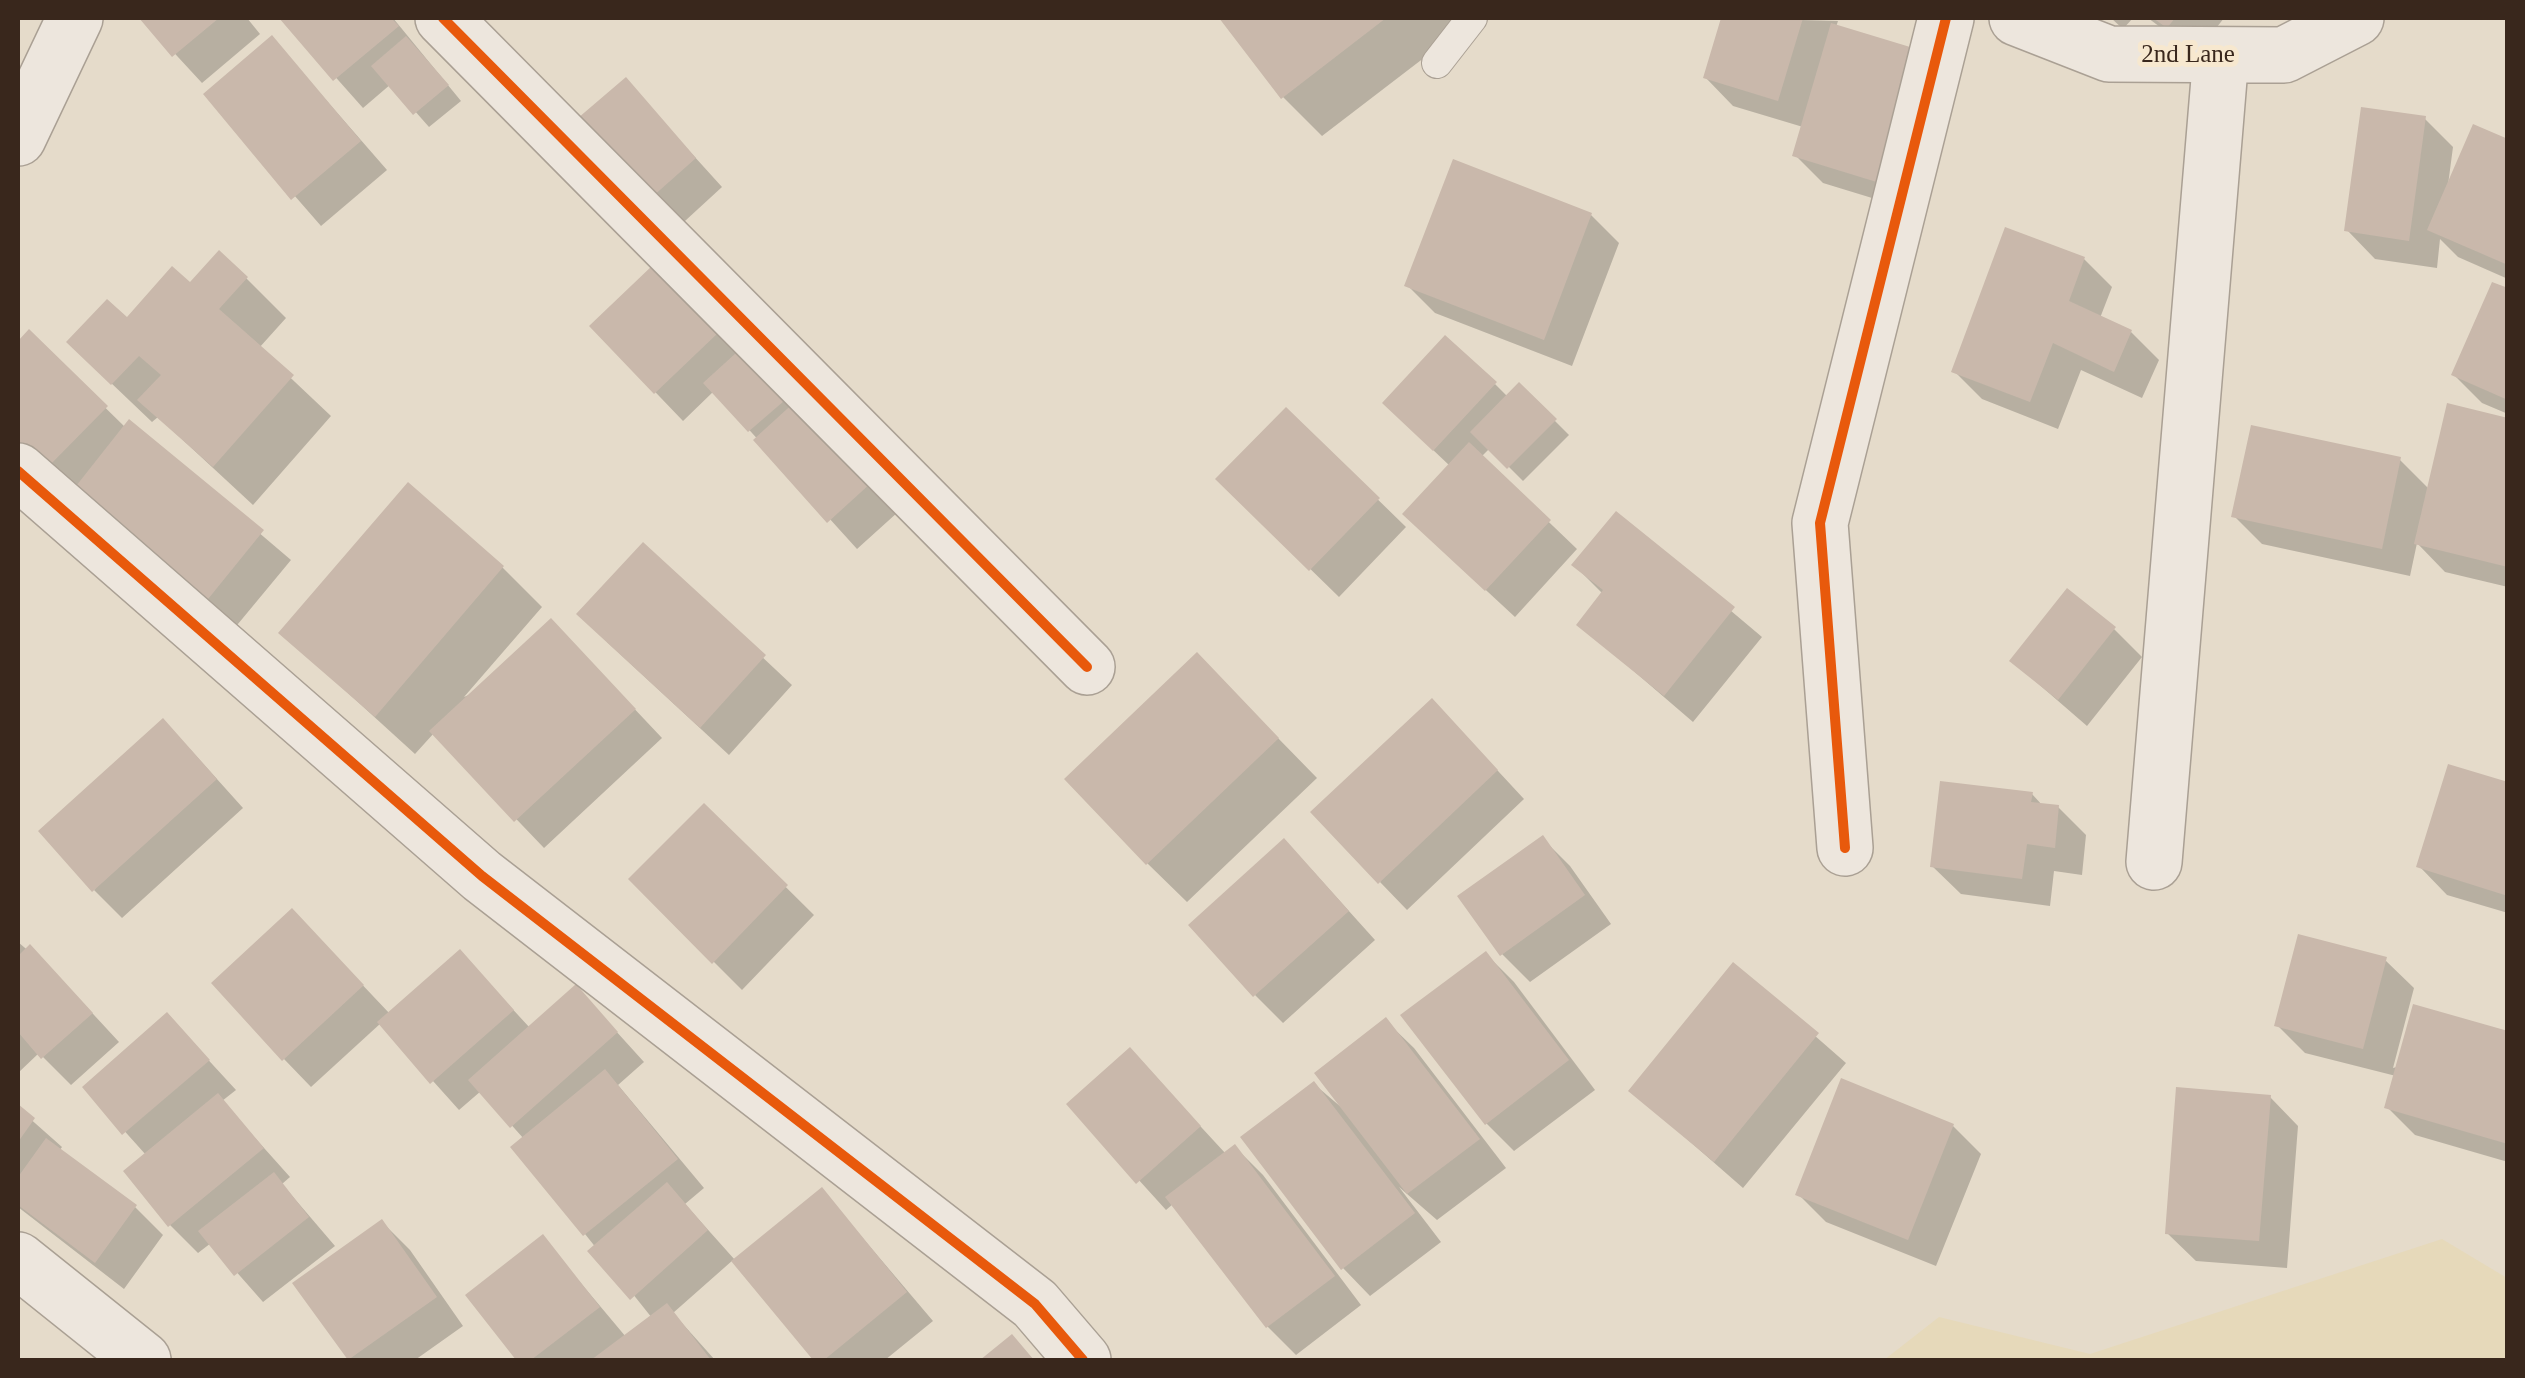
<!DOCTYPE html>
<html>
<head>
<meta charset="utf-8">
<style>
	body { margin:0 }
	#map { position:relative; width:2525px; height:1378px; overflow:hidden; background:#e5dbca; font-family:Georgia,serif }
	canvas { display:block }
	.frame { position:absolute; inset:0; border:20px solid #39271c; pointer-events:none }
</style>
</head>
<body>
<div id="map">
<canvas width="2525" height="1378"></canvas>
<div class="frame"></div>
</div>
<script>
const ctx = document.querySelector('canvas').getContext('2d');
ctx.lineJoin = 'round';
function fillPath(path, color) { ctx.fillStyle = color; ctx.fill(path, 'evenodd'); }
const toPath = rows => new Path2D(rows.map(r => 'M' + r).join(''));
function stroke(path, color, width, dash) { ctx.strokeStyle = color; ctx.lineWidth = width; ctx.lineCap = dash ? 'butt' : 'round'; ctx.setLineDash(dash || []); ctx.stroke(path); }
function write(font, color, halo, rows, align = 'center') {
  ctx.font = font + ' Georgia,serif'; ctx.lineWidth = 10; ctx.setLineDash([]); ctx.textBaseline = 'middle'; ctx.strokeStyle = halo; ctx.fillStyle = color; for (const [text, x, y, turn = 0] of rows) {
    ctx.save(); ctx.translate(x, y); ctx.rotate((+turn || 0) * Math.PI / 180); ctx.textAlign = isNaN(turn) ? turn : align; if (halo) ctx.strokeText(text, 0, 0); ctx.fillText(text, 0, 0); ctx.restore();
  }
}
fillPath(toPath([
	[2442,1239,2507,1278,2507,1360,1884,1360,1939,1317,2090,1354]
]), '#e6d9ba');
fillPath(toPath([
	[142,18,247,18,260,34,202,83],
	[283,18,393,18,461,101,429,127,391,84,363,108],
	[1222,18,1476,18,1322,136,1283,97],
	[1723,18,1838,21,1836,27,1908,209,1823,183,1795,155,1803,127,1733,106,1705,77],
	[2111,18,2133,18,2123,29],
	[2148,18,2224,18,2196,54],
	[272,38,387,170,321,226,206,94],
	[626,81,722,187,673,232,645,204],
	[2425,119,2453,147,2448,185,2508,141,2508,279,2458,257,2440,239,2437,268,2375,259,2347,230],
	[1591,215,1619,243,1572,366,1435,313,1407,285],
	[2084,259,2112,287,2100,318,2131,332,2159,360,2142,398,2081,370,2058,429,1982,399,1954,371],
	[654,267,898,512,857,549,714,391,683,421,592,326],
	[246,278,286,318,259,348,331,416,253,505,158,417,152,422,109,381,127,321,190,286],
	[2508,291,2508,414,2482,403,2454,375],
	[29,333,126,428,130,423,291,560,233,630,18,445,18,345],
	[1495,384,1508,397,1519,385,1569,435,1523,481,1490,448,1481,457,1577,549,1515,617,1434,542,1450,466,1413,431],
	[1286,410,1406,527,1339,597,1218,479],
	[2508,420,2508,587,2445,572,2417,543,2410,576,2262,544,2234,516,2400,460,2430,490],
	[1616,514,1762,637,1693,722,1579,624,1603,594,1574,565],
	[643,545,792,685,729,755,607,642],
	[502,567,542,607,464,697,578,649,662,738,544,848,434,733,415,754,282,633],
	[2114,629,2142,657,2087,726,2012,661],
	[1236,695,1317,778,1187,902,1147,863],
	[1460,730,1524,799,1407,910,1380,882],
	[190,749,243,808,122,918,94,890],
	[2508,785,2508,913,2447,895,2419,866],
	[2032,794,2043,806,2058,807,2086,835,2082,875,2054,871,2050,906,1961,894,1932,866],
	[704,806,814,915,742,990,631,879],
	[1542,838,1570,866,1611,924,1530,982,1502,954],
	[1312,870,1375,940,1283,1023,1255,995],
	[320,940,390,1014,460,952,530,1028,576,987,644,1062,618,1085,704,1188,685,1204,735,1260,822,1190,933,1321,885,1360,816,1360,733,1260,673,1313,715,1360,519,1360,468,1296,543,1238,626,1337,652,1318,585,1234,524,1139,481,1091,459,1110,381,1023,311,1087,284,1059],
	[18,942,58,976,119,1042,71,1085,39,1053,18,1073],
	[1486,954,1514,982,1595,1090,1514,1151,1486,1123],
	[2385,960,2414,988,2393,1068,2508,1034,2508,1162,2415,1135,2387,1107,2396,1076,2305,1053,2277,1025],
	[1734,965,1846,1063,1743,1188,1632,1091],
	[167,1015,236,1090,222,1101,290,1177,282,1184,335,1246,263,1302,211,1243,198,1253,170,1225,146,1155,85,1087],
	[1386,1021,1414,1048,1506,1168,1437,1220,1399,1187,1441,1242,1370,1296,1343,1268,1314,1084,1348,1113],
	[1130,1050,1226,1154,1235,1147,1263,1175,1361,1305,1296,1355,1268,1327,1173,1204,1166,1210,1070,1104],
	[2270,1097,2298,1126,2287,1268,2196,1261,2167,1233],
	[18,1108,62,1147,59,1151,135,1207,163,1235,124,1289,18,1207],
	[1953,1126,1981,1154,1936,1266,1826,1222,1798,1194],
	[382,1222,410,1250,463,1326,415,1360,352,1360,296,1284]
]), '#0003');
fillPath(toPath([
	[139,18,219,18,172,57],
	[279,18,391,18,399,26,333,81],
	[1219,18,1386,18,1281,99],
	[1721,18,1803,18,1778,101,1703,78],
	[2153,18,2175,18,2167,28],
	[1831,23,1920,50,1880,183,1792,156],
	[272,35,361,141,291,200,203,94],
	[406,36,449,85,413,115,371,66],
	[626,77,696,158,643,205,571,124],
	[2361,107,2426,116,2409,241,2344,231],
	[2473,124,2508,139,2508,265,2427,230],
	[1453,159,1592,213,1544,340,1404,286],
	[2005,227,2085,257,2069,301,2132,330,2114,372,2053,343,2030,402,1951,372],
	[219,250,248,277,219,309,294,375,213,467,137,400,161,375,139,356,111,385,66,342,107,299,127,317,172,266,190,282],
	[654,264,719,332,654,394,589,326],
	[2492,282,2508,288,2508,400,2451,375],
	[29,329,108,406,43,472,18,447,18,341],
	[1445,335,1497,382,1433,451,1382,403],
	[747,343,792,394,748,432,703,383],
	[1519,382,1557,419,1507,469,1470,432],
	[798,399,872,482,827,523,753,440],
	[2447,403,2508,418,2508,567,2414,544],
	[1286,407,1380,498,1309,571,1215,479],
	[129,419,264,530,204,604,69,495],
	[2251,425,2401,457,2382,549,2231,517],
	[1469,442,1551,520,1485,591,1402,514],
	[408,482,504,566,375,717,278,633],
	[1616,511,1735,607,1664,696,1576,625,1603,590,1571,565],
	[643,542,766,655,700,728,576,614],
	[2067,588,2116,627,2058,700,2009,661],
	[551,618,636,709,514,822,429,731],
	[1197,652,1279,738,1146,865,1064,779],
	[1432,698,1498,770,1378,884,1310,812],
	[163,718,217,779,92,892,38,831],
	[2448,764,2508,782,2508,896,2416,867],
	[1940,781,2033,792,2031,802,2059,805,2055,848,2027,844,2022,879,1930,867],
	[704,803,788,885,712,964,628,879],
	[1543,835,1585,895,1500,956,1457,896],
	[1284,838,1349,911,1253,997,1188,925],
	[292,908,364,985,282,1061,211,983],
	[2298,934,2387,957,2363,1049,2274,1026],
	[30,944,93,1013,41,1059,18,1032,18,956],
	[460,949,514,1010,430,1084,377,1022],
	[1486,951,1569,1060,1485,1125,1400,1015],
	[1733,962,1819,1033,1714,1162,1628,1091],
	[576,984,618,1032,510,1128,468,1080],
	[2413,1004,2508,1031,2508,1144,2384,1108],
	[167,1012,210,1060,122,1135,82,1087],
	[1386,1017,1480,1139,1407,1194,1314,1073],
	[1130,1047,1201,1126,1136,1184,1066,1104],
	[605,1069,678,1159,583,1236,510,1147],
	[1841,1078,1954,1124,1908,1240,1795,1195],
	[1314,1081,1415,1213,1341,1270,1240,1137],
	[2176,1087,2271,1095,2259,1241,2165,1234],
	[218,1093,264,1148,168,1227,123,1171],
	[18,1104,35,1118,18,1142],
	[46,1138,137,1205,95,1263,18,1205,18,1177],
	[1235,1144,1335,1276,1266,1328,1165,1197],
	[274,1172,309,1217,234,1276,198,1231],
	[667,1182,708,1230,630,1300,587,1251],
	[822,1187,907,1292,824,1360,813,1360,731,1261],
	[382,1219,437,1297,348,1360,292,1283],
	[543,1234,600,1307,531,1360,516,1360,465,1295],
	[667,1303,711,1360,591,1360],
	[1012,1334,1034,1360,980,1360]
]), '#c9b8ab');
const lane = toPath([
	[1437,63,1472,18]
]);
const street = toPath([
	[443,18,1087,667],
	[2017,18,2109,54,2284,55,2356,18],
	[18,138,75,18],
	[18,471,482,876,1035,1304,1083,1360],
	[1845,848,1820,523,1946,18],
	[2154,862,2221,55],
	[18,1260,143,1360]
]);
stroke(lane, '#aaa094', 32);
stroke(street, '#aaa094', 58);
stroke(lane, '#ede6dd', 30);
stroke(street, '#ede6dd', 55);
stroke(toPath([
	[443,18,1087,667],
	[18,471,482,876,1035,1304,1083,1360],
	[1845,848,1820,523,1946,18]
]), '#e8590c', 10);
write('25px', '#39271c', '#f7e8cf', [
	["2nd Lane",2188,55]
]);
</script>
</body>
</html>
